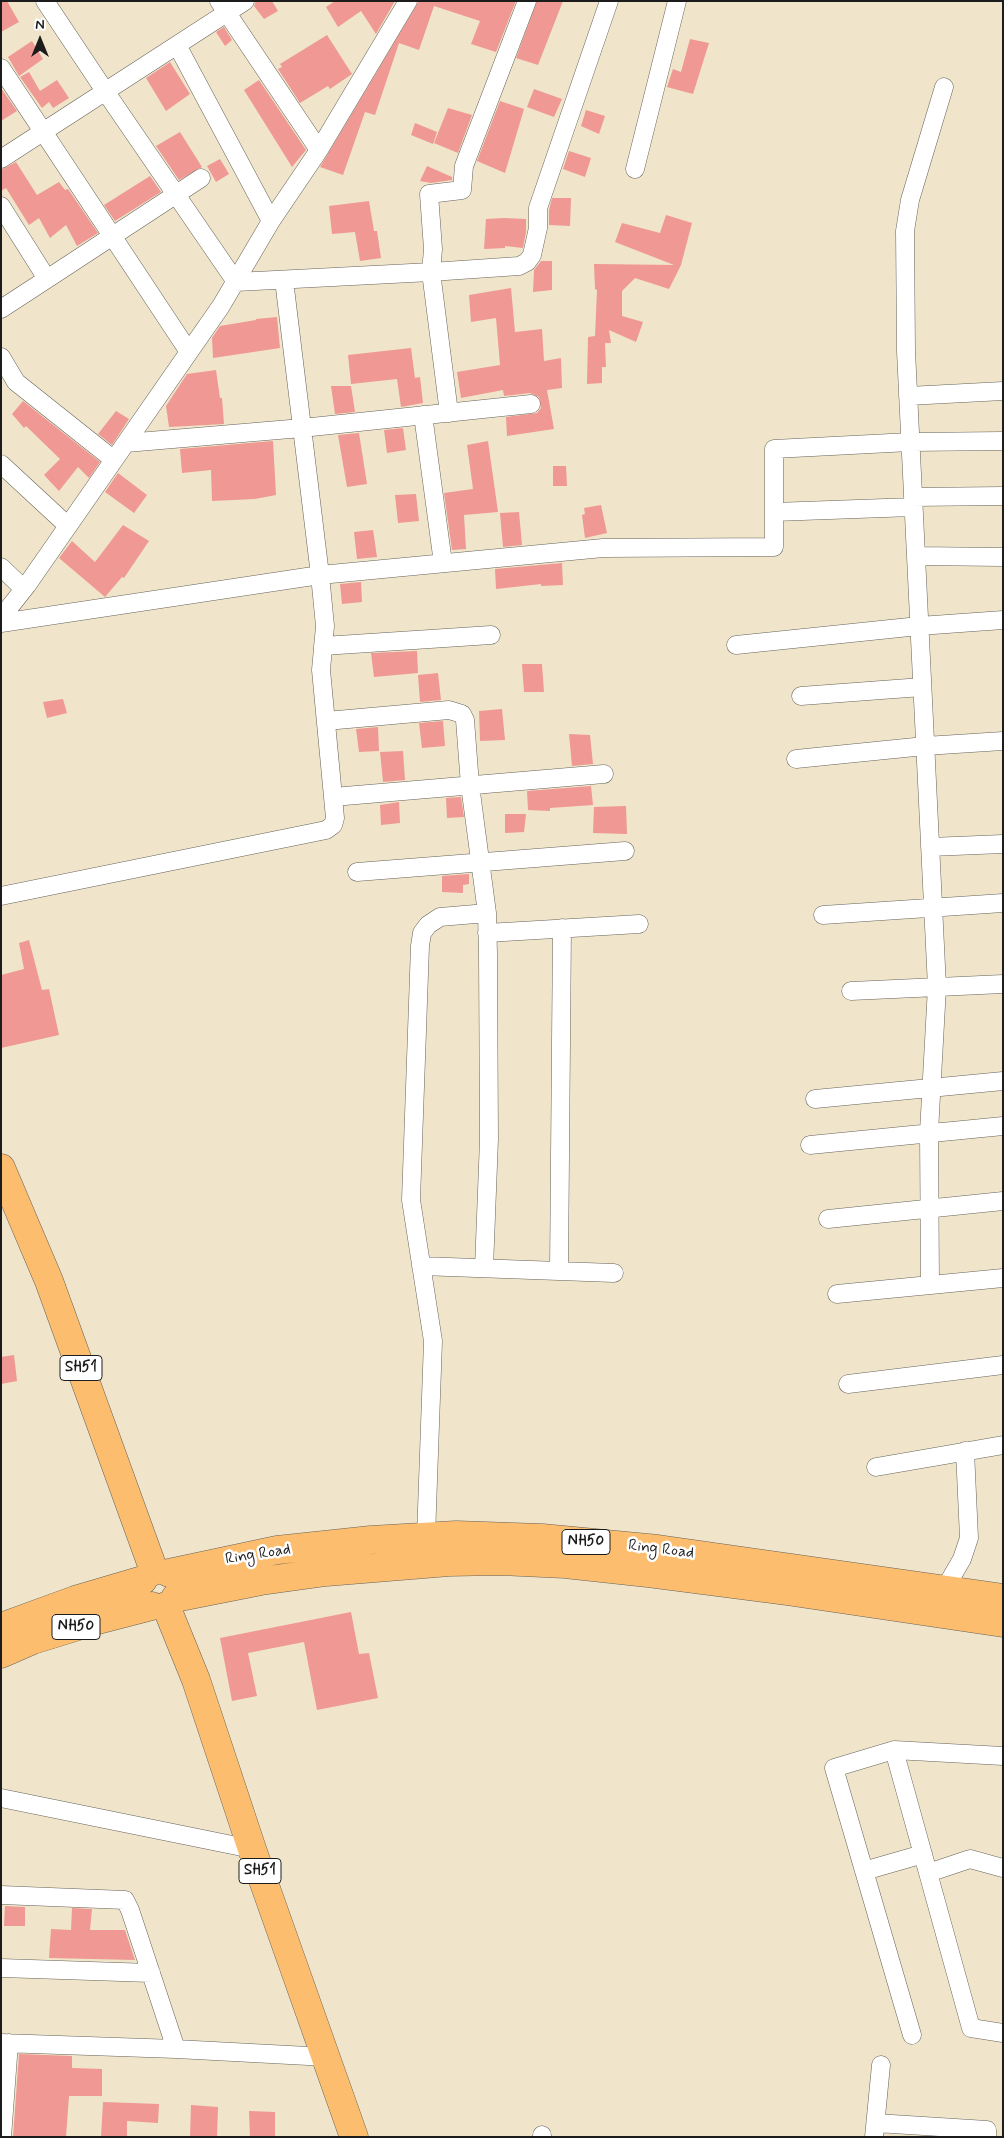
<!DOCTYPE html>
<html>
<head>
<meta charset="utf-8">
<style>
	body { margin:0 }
	#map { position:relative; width:1004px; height:2138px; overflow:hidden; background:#f0e5ca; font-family:Mynerve,sans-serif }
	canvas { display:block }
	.frame { position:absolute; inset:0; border:2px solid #1c1c1c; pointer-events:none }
	.north { position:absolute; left:15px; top:15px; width:50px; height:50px; -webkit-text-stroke:4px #fff; paint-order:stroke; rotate:0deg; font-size:14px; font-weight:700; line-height:20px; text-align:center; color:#1c1c1c }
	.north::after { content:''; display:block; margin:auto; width:18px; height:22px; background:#1c1c1c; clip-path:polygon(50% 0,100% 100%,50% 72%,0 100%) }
</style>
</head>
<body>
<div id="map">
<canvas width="1004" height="2138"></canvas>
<div class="frame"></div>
<div class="north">N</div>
</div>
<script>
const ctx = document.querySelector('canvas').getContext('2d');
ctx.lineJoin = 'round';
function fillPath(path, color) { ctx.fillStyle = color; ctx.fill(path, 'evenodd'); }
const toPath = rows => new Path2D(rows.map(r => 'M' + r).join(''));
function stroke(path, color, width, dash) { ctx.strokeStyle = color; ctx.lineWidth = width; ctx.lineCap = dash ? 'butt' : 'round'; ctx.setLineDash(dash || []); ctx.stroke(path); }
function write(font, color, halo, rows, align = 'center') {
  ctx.font = font + ' Mynerve,sans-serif'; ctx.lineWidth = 5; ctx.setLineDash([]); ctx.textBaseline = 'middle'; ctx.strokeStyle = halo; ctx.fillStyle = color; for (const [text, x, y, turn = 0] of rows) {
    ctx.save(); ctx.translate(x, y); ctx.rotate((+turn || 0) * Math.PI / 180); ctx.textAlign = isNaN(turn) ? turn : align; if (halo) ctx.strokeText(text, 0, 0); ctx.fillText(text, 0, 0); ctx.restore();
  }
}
fillPath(toPath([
	[1,1,7,1,19,22,1,32],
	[256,1,272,1,278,11,264,19,254,6],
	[335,1,395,1,376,34,361,11,338,27,326,7],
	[419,1,516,1,496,52,471,44,480,21,434,6,419,50,399,43,375,115,365,112,343,175,320,167],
	[537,1,563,1,538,65,516,58],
	[224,27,232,40,225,46,216,32],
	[327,35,352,74,330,89,328,86,300,103,278,69,282,67,280,64],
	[690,39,709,43,693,94,667,87,673,69,681,72],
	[32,41,43,59,19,76,8,57],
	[170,62,190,94,166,111,146,78],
	[29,72,40,91,57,80,69,98,53,108,49,102,42,108,20,77],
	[259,80,306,150,292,167,244,90],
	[1,88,17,111,1,121],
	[534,89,562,99,554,117,527,107],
	[500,101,524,109,505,173,477,161],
	[448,108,472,115,458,153,434,143],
	[586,110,605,116,599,134,581,126],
	[415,123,437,132,433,144,411,135],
	[180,132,202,167,179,180,156,146],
	[569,151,591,158,585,177,563,169],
	[220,159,229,174,216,182,207,166],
	[16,162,37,195,59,182,65,190,68,189,98,233,77,246,66,225,50,238,39,218,29,225,6,188,1,191,1,170],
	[427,166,452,177,452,180,431,183,420,181],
	[150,176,161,192,115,221,104,205],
	[552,198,571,198,570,226,549,225,549,210],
	[369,201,374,231,377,231,381,258,360,261,355,232,332,234,329,206],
	[666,215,692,223,681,265,669,289,635,278,622,291,622,316,643,322,636,342,609,330,611,343,605,343,606,367,602,367,602,383,587,384,588,337,595,336,597,290,595,289,594,264,674,265,615,242,622,223,660,233],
	[504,218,526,219,526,232,523,248,505,246,505,248,484,249,486,219],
	[541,261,552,261,552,290,533,292,534,270],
	[511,288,515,332,542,329,544,361,561,358,562,388,547,390,554,429,507,436,506,417,537,413,541,408,539,397,530,393,504,396,503,390,461,398,457,372,500,365,496,318,471,322,469,295],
	[277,317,280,348,213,358,212,338,220,326,256,320,256,319],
	[411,348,415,378,420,377,423,403,401,407,397,379,351,384,348,355],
	[216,370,220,398,222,398,224,424,169,427,166,406,187,374],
	[331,386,351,386,355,412,335,414],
	[23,401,100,462,89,478,78,467,59,491,44,475,60,459,26,426,24,428,12,414],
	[116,411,129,419,112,445,98,434],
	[403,428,406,450,387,453,384,430],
	[359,433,367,484,347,487,338,435],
	[273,441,276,495,255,499,212,501,211,470,182,473,180,449],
	[488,441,498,512,464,515,466,549,452,550,444,493,473,489,467,445],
	[553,466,566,466,567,486,553,486],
	[118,473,147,495,134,513,105,492],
	[416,494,419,521,398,523,395,495],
	[601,505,607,533,585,538,582,515,585,514,584,508],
	[519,512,522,545,503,547,500,513],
	[123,525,149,541,124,578,122,577,105,597,59,558,72,541,95,562],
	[373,530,377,557,357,559,354,532],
	[562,563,563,585,541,586,541,584,496,589,495,569],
	[361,582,362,602,342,604,340,584],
	[417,651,418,673,374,677,371,653],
	[522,664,542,664,544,692,524,692],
	[438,673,441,700,420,702,418,675],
	[63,699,67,713,47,718,43,702],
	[502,709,505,740,480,741,479,711],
	[443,721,445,746,422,748,419,723],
	[378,727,379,751,359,752,356,729],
	[569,734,590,735,593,764,572,766],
	[403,751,405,780,383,782,380,752],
	[591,786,593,805,550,808,550,811,528,810,527,791],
	[461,797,464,817,447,818,446,798],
	[399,802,400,823,381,825,380,805],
	[626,806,627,834,593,833,594,807],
	[505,814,526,814,524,832,505,833],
	[469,874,469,884,463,885,463,893,442,892,442,876],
	[29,940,42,990,49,989,59,1035,1,1048,1,975,24,969,19,943],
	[14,1355,17,1381,1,1384,1,1357],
	[351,1612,359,1654,369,1653,378,1698,317,1710,304,1642,248,1653,257,1696,232,1701,220,1638],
	[5,1906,25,1907,25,1926,4,1926],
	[72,1908,92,1909,90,1930,125,1930,135,1960,49,1958,51,1929,71,1930],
	[19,2054,72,2056,72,2068,102,2069,102,2096,69,2096,66,2137,13,2137],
	[103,2102,159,2104,158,2123,127,2121,127,2137,101,2137],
	[191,2105,218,2107,217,2137,190,2137],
	[249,2111,275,2112,275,2137,250,2137]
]), '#ef9894');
const street = toPath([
	[45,1,105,91,236,282,431,272,433,249,429,194,462,190,464,166,527,1],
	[177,45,271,221],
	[1,68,189,352],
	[319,150,408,1],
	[1,159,245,1],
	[635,169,677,1],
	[1,206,47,279,1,309],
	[47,279,201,178],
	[284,280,320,575,603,548,774,547,774,449,910,442,1003,441],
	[1,357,16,382,114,460],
	[908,396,1003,391],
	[449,413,431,272,519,266,527,262,532,255,538,228,538,208,609,1],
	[423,415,443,563],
	[126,443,302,428,531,404],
	[1,464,68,526],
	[913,497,1003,496],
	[774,512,913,507],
	[916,556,1003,557],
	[1,567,24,589],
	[1,618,27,585,221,306,271,221,319,150,219,1],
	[1,623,320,575,325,626,321,670,335,818,333,825,326,830,1,896],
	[736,645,919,626,1003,620],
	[323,646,491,635],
	[801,696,922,687],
	[326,721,449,710,462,714,465,720,470,785,487,913,488,954,489,1139,484,1268],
	[796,759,925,746,1003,741],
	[333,797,604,774],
	[930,847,1003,844],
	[357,872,625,851],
	[823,915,1003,903],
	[487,933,639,924],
	[851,991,1003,984],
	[815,1099,1003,1081],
	[810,1145,1003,1126],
	[828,1219,1003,1201],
	[421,1266,614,1273],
	[559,1271,562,928],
	[930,1284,929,1132,937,987,906,351,905,231,910,200,944,87],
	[837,1294,1003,1278],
	[848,1384,1003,1365],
	[876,1467,1003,1445],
	[426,1537,433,1341,411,1200,420,946,422,933,428,925,440,917,487,913],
	[944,1590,962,1559,969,1538,965,1451],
	[894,1750,971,2028,1003,2033],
	[1,1798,252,1849],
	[864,1871,923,1854],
	[928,1873,970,1859,1003,1868],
	[1,1895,125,1900,130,1910,176,2049],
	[1,1968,151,1973],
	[912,2035,834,1768,894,1750,1003,1756],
	[1,2043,176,2049,327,2057],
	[876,2123,987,2130,987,2137],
	[2,2137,9,2043],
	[542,2137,542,2135],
	[874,2137,881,2065]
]);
const primary = toPath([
	[1,1168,49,1281,154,1571],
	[166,1606,196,1680,252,1849,354,2137]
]);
const highway = toPath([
	[169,1573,277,1550,371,1540,456,1535,542,1538,658,1549,1003,1598],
	[175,1598,261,1581,326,1572,449,1562,500,1561,565,1564,648,1573,788,1591,1003,1623],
	[1,1627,75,1600,143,1580],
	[1,1654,33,1640,98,1620,152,1606]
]);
stroke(street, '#666259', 19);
stroke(primary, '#666259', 29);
stroke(highway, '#666259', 29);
stroke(street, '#fff', 18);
stroke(primary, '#fcbd6f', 28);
stroke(highway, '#fcbd6f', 28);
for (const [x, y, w] of [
	[81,1368,42],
	[586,1542,48],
	[76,1627,48],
	[260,1871,42]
]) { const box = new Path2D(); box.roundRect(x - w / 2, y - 12.5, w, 25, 4); ctx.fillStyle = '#fff'; ctx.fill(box); stroke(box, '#1c1c1c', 1); }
write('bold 15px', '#1c1c1c', null, [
	["SH51",81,1368],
	["NH50",586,1542],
	["NH50",76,1627],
	["SH51",260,1871]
]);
write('16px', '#1c1c1c', '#fff', [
	["Ring Road",661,1550,7],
	["Ring Road",258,1555,-9]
]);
</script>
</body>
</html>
